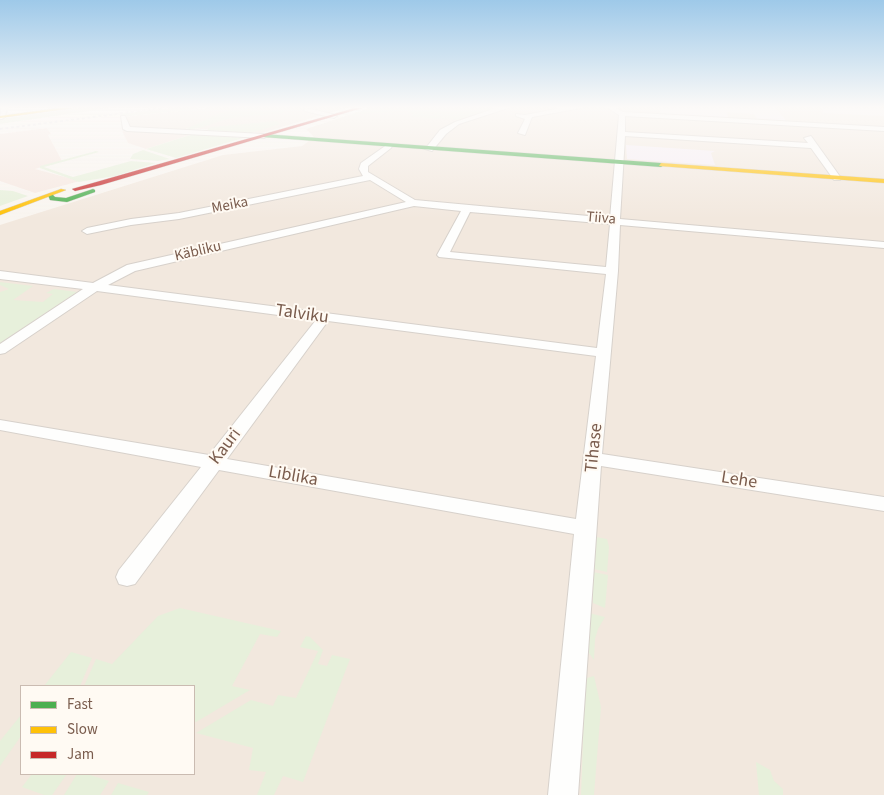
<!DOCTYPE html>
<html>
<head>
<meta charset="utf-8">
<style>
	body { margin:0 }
	#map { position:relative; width:884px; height:795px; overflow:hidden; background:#f9f5f0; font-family:"Source Sans 3",sans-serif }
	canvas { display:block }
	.legend { position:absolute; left:20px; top:685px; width:175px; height:90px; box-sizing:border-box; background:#fffaf3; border:1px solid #cabbb1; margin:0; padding:6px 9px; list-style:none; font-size:15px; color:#7a5c4d }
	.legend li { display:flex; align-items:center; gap:10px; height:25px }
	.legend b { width:25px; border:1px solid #cabbb1 }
</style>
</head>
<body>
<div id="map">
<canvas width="884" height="795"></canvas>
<ul class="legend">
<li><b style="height:6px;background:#4caf50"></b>Fast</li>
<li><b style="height:6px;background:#ffc107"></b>Slow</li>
<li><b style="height:6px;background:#c62828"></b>Jam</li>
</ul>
</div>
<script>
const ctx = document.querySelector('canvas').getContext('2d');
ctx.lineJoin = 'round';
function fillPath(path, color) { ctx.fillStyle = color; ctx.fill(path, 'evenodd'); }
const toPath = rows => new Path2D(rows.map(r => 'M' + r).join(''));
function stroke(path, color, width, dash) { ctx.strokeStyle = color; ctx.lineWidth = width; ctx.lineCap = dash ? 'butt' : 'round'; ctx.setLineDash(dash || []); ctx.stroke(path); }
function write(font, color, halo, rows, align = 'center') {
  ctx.font = font + ' "Source Sans 3",sans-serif'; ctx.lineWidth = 4; ctx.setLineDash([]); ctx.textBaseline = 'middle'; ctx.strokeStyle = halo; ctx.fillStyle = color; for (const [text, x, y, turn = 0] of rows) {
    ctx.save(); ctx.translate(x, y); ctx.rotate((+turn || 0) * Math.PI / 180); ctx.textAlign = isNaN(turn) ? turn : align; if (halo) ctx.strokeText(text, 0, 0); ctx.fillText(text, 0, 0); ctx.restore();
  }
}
fillPath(toPath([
	[207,108,345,108,262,133,188,128,181,131,127,129,123,117],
	[370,108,884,108,884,795,0,795,0,225,223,155,302,146,314,137,306,129],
	[21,686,194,686,194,774,21,774]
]), '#f2e8de');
fillPath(toPath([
	[47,128,51,134,48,135,62,161,35,169,80,181,35,193,0,181,0,134],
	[134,128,181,131,193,134,146,149,128,143,122,131]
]), '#f6e8e1');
fillPath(toPath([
	[644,108,776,108,787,122,758,120,754,114,726,112,729,119,661,115,660,109],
	[822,108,884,108,884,116,823,113],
	[626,145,715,151,711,153,715,165,627,159]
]), '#f6eef6');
fillPath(toPath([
	[79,108,109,108,0,124,0,119],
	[169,108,206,108,121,117,120,114],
	[231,108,255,108,257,111,283,108,284,113,230,118,203,127,182,131],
	[371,108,445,108,427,114,455,120,407,116,414,115,406,110,350,115],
	[449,108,495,108,457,120,431,114],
	[277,121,280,124,251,133,207,130,211,127],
	[193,134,243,138,176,158,146,149],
	[143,150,170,159,158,161,130,159,133,154],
	[96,151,99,152,44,167,73,177,131,161,156,163,115,176,79,182,40,168,40,166],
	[0,190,13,191,28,196,0,206],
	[0,282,33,286,13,300,43,302,53,294,46,293,54,289,77,292,0,343,0,292,9,289,0,285],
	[596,537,607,539,609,547,607,572,594,569],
	[593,572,608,575,605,608,593,603],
	[180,608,281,631,277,637,260,634,232,686,250,690,196,722,194,722,194,686,84,686,96,659,112,664,158,616],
	[589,613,605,617,598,629,595,639,594,660,587,650],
	[306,636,310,637,323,650,318,664,327,666,332,655,350,659,303,782,283,776,274,795,257,795,266,772,249,770,253,748,196,733,251,700,273,706,278,695,296,698,318,651,300,647],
	[71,652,92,658,80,686,44,686],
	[594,676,601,707,594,795,581,795,585,684,587,678],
	[21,715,21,736,0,766,0,741],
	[756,762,770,770,774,781,783,789,783,795,759,795],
	[32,774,67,774,52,795,44,795,22,787],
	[77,774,87,774,109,781,100,795,64,795],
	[118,783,149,792,147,795,111,795]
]), '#e7f0db');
const street = toPath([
	[1,108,7,108,5,117,2,119,0,119,1,108],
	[307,108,336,115,337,116,334,118,305,111,304,110,307,108],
	[496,108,508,108,459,124,446,134,432,151,425,149,440,130,455,122,496,108],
	[561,108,581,108,532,117,525,135,518,133,525,119,516,116,516,114,525,115,561,108],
	[608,108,616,108,623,112,884,127,884,131,625,116,625,132,808,143,804,138,811,136,841,178,840,180,834,180,811,148,625,136,620,219,884,242,884,248,620,225,618,271,602,454,884,497,884,511,601,466,578,795,548,795,574,534,219,470,135,584,127,586,119,584,116,577,119,570,201,467,0,430,0,420,209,455,316,320,97,291,5,353,0,354,0,344,83,289,0,279,0,271,93,283,127,265,406,202,370,180,179,219,131,225,87,234,82,231,87,228,131,219,179,213,363,176,359,169,361,163,388,144,392,146,391,148,368,166,368,172,415,200,610,218,619,115,608,108],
	[414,206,461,211,437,255,439,257,606,274,597,348,108,285,135,271,414,206],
	[470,212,610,224,606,267,450,252,470,212],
	[328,321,596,356,576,519,227,459,328,321],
	[121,116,125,116,130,127,264,134,268,136,264,138,127,131,123,129,121,116]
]);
const fast = toPath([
	[264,134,661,163,664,165,661,167,262,137,264,134],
	[93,189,95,190,95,192,67,202,50,200,48,195,51,193,55,197,66,198,93,189]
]);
const slow = toPath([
	[59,108,73,108,0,118,0,116,59,108],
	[661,163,884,179,884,183,659,166,661,163],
	[61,189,66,190,0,215,0,211,61,189]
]);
const jam = toPath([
	[355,108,362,108,101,185,75,191,72,189,355,108]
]);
stroke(street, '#d7d1cb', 2);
stroke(fast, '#d9d2cb', 1);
stroke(slow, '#d9d2cb', 1);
stroke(jam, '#d9d2cb', 1);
fillPath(street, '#fefefd');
fillPath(fast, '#4caf50');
fillPath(slow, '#ffc107');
fillPath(jam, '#c62828');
stroke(toPath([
	[0,129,163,108]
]), '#e6e3e7', 2, [3, 2.5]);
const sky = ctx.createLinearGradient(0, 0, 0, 219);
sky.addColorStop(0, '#9ec9e9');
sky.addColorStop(0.49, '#fcfaf8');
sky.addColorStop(1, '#fcfaf800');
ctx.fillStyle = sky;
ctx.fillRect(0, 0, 884, 219);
write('15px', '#7a5c4d', '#fffaf3', [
	["Meika",230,206,-11],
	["Tiiva",601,219,5],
	["Käbliku",198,252,-13]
]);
write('18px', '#7a5c4d', '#fffaf3', [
	["Talviku",302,315,8],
	["Kauri",226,447,-53],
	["Tihase",595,448,-84],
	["Liblika",293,477,10],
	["Lehe",739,481,9]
]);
</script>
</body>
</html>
